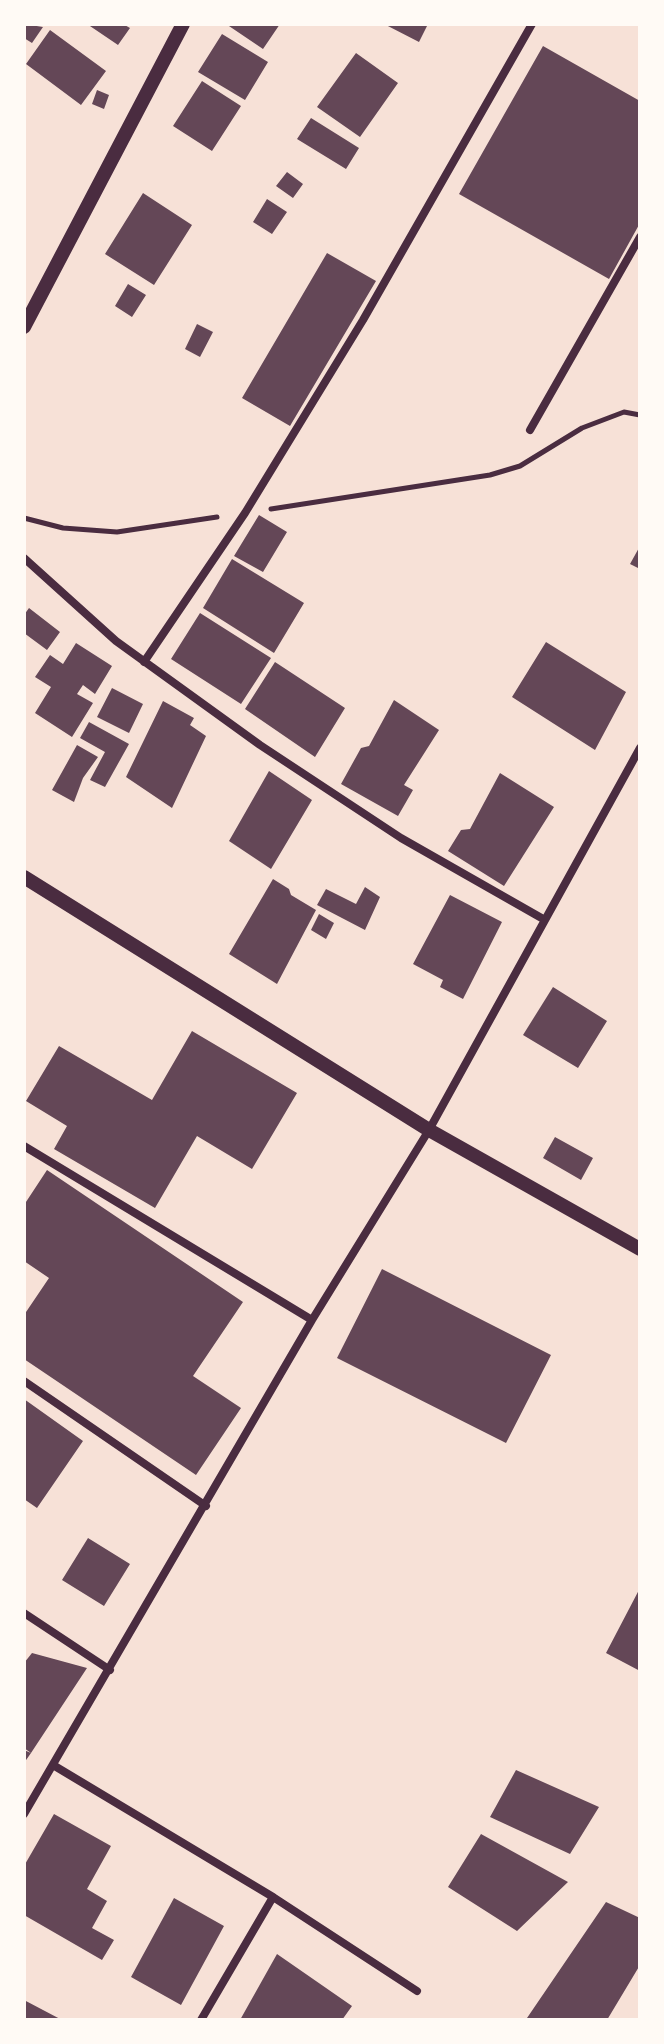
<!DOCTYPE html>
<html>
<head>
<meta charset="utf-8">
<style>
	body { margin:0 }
	#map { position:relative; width:664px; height:2044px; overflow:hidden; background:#f7e1d7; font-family:Cabin,sans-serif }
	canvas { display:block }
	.frame { position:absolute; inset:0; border:26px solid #fffaf5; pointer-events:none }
</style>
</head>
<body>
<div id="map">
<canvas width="664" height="2044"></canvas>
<div class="frame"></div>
</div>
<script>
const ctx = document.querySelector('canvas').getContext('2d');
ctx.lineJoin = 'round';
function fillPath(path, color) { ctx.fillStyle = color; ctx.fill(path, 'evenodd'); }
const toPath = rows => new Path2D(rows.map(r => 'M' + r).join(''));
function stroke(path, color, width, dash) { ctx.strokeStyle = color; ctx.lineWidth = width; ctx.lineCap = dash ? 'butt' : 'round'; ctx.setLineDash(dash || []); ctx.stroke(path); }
fillPath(toPath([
	[24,24,43,27,32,43,24,38],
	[87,24,123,24,130,28,118,45],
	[226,24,280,24,263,49],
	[384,24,428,24,419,42],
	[50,30,106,71,81,105,26,64],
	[222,34,268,62,245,100,198,72],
	[543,46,640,101,640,223,609,279,459,194],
	[356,53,398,83,360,137,317,107],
	[202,81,241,106,212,151,173,126],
	[97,90,109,95,104,109,92,104],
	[311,118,359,148,346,169,297,139],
	[287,172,303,184,293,198,276,186],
	[143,193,192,225,154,285,105,254],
	[267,199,287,212,272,234,253,222],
	[327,253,376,281,290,426,242,398],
	[128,284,146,295,132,317,115,306],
	[197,324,213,332,200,357,185,349],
	[259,515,287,532,263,572,234,556],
	[640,546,640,569,630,564],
	[232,559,304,603,274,653,203,608],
	[29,608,60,632,47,650,24,633,24,615],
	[200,613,271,658,241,704,171,659],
	[546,642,626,692,595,750,512,697],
	[76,643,112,666,95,694,83,685,77,694,93,703,72,737,35,713,51,687,35,677,50,655,63,664],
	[275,662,345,708,315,757,245,709],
	[112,688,143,704,129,733,97,717],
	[394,700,439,730,404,785,413,790,398,816,341,784,361,748,369,746],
	[163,701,194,718,190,725,206,736,172,808,126,777],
	[89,722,129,744,105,787,90,780,105,752,80,738],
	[77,745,98,757,83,778,74,802,52,790],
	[269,771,312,800,271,869,229,841],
	[500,773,554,807,504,886,448,851,461,830,470,829],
	[273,879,289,889,291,895,316,910,277,984,229,954],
	[365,887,380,897,365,930,317,905,326,889,356,904],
	[450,895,502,922,463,999,440,987,443,980,413,964],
	[319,914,334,923,326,939,311,930],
	[553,987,607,1021,578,1068,523,1035],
	[192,1031,297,1093,252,1169,197,1136,155,1208,54,1149,67,1126,26,1101,59,1046,152,1100],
	[555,1137,593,1158,581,1180,543,1158],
	[47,1170,243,1302,193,1376,241,1408,196,1475,24,1359,24,1315,49,1278,24,1261,24,1205],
	[382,1269,551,1355,506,1443,337,1358],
	[24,1399,83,1441,37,1508,24,1499],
	[88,1538,130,1564,104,1606,62,1580],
	[640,1588,640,1671,606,1653],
	[32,1653,87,1668,31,1753,24,1763,24,1750,31,1753,24,1748,24,1663],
	[516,1770,599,1807,570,1854,490,1817],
	[54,1814,111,1846,87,1889,107,1901,92,1928,114,1940,102,1960,24,1915,24,1866],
	[481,1834,568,1882,517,1931,448,1887],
	[174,1898,224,1926,181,2005,131,1977],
	[606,1902,640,1918,640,1965,607,2020,527,2018],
	[277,1954,352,2006,342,2020,240,2020],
	[24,2000,62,2020,24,2020]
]), '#644757');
stroke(toPath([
	[271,509,490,475,520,466,582,428,624,412,640,415],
	[24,518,63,528,117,532,217,517]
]), '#4a2c40', 5);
stroke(toPath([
	[530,430,640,237],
	[24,558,116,641,260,745,401,838,545,920],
	[144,662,245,513,363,320,532,24],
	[24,1146,312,1320],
	[24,1381,206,1506],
	[24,1613,110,1670],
	[53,1765,273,1897,417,1991],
	[24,1814,312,1320,429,1130,640,748],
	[201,2020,273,1897]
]), '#4a2c40', 8);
stroke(toPath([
	[24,327,183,24],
	[24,877,429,1130,640,1249]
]), '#4a2c40', 14);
</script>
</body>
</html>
